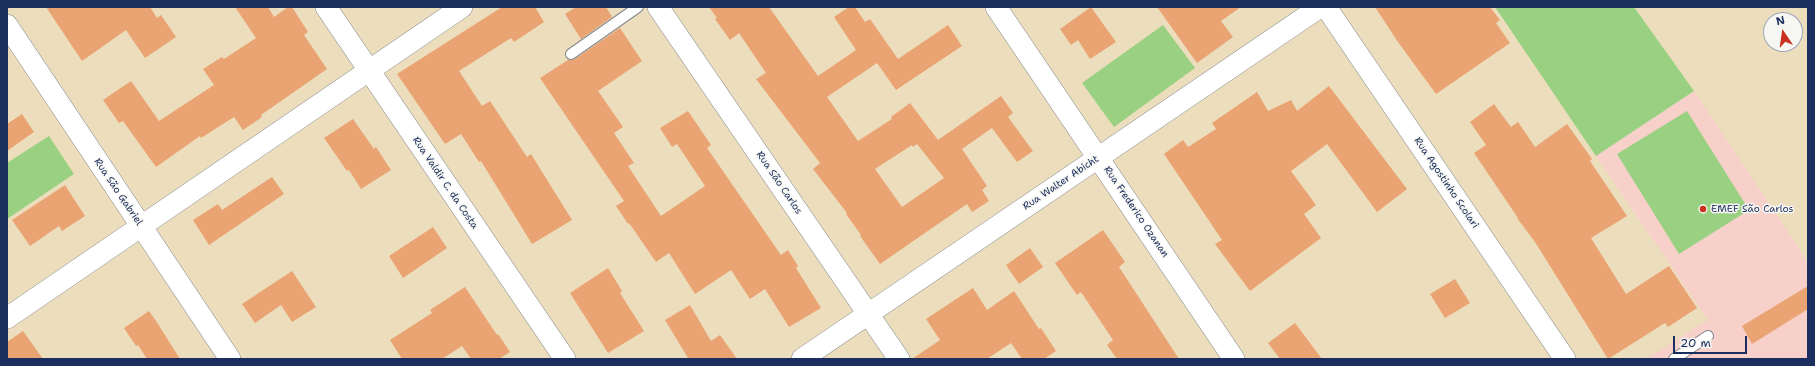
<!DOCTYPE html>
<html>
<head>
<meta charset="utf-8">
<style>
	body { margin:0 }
	#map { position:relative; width:1815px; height:366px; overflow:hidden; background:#ecdebc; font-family:"Shantell Sans",sans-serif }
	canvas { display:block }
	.frame { position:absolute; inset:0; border:8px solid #1b2f5e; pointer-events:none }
	.north { position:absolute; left:1763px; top:12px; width:40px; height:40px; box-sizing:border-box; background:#f6f6f2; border:1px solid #9ea6b7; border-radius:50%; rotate:347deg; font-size:11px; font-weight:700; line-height:16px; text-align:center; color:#1b2f5e }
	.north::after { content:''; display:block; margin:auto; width:14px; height:18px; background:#c8321e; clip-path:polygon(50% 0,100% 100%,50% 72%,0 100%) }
	.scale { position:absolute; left:1673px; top:336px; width:74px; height:18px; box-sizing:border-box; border:2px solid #1b2f5e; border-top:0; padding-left:5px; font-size:12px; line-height:14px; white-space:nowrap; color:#1b2f5e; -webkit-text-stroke:3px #f6f6f2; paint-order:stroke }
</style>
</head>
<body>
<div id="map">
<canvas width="1815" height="366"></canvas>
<div class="frame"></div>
<div class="north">N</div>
<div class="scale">20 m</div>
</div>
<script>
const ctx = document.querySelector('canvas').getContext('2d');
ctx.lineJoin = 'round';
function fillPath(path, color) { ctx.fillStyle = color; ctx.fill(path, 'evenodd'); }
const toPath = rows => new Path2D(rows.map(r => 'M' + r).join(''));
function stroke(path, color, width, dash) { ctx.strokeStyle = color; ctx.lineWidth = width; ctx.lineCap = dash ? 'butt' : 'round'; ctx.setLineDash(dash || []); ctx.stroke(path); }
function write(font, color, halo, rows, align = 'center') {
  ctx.font = font + ' "Shantell Sans",sans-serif'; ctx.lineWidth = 3; ctx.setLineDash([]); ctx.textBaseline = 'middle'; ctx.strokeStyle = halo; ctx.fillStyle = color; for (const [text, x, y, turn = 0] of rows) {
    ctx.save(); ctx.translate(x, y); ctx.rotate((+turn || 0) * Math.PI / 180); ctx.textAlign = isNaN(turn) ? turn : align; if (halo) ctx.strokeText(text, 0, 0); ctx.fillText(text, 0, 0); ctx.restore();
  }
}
fillPath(toPath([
	[1694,91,1808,262,1808,359,1646,359,1708,320,1596,156]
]), '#f7d0ca');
fillPath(toPath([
	[1495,7,1634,7,1694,91,1596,156],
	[1163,25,1195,68,1114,127,1082,83],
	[1687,111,1749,210,1679,254,1617,154],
	[49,136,74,174,7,219,7,163]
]), '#9ad081');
fillPath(toPath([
	[46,7,150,7,157,18,161,15,176,37,145,58,126,30,82,61],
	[235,7,268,7,274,17,288,7,292,7,308,32,304,35,327,69,261,115,262,117,243,130,234,117,201,138,200,136,156,167,123,121,119,123,103,100,131,81,159,121,214,85,203,69,222,57,224,59,256,38],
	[502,7,535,7,544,22,514,42,511,38,459,71,482,106,490,101,527,157,531,154,572,220,532,244,481,161,479,162,461,134,445,144,397,74],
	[576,7,606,7,612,17,581,39,565,14],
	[709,7,769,7,818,76,856,50,834,17,849,7,855,7,865,22,870,19,898,59,948,25,962,46,896,90,877,63,827,97,858,141,892,119,891,117,910,103,938,140,1001,96,1013,113,1008,117,1033,151,1017,162,992,128,962,149,987,186,982,190,989,201,972,212,967,204,880,264,860,236,861,235,846,214,847,213,813,169,820,163,756,79,766,73,739,33,730,40,715,19,717,18],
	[917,144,944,178,902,207,875,169,912,145,913,147],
	[1091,7,1116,42,1090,59,1078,40,1071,45,1060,29],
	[1157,7,1241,7,1221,21,1233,37,1197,63],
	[1375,7,1490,7,1500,20,1496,23,1510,43,1436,94,1398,42],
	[620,28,642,61,598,91,623,127,614,133,634,163,628,166,661,216,705,186,677,144,672,147,660,128,688,111,711,145,707,148,781,255,788,250,798,266,796,268,821,308,789,327,765,289,750,299,731,270,695,294,669,253,656,262,629,223,628,224,616,206,624,201,540,78,568,60,575,59],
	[1329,86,1407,189,1377,212,1327,144,1291,171,1316,205,1304,214,1321,238,1250,291,1215,244,1222,240,1164,154,1183,140,1188,147,1216,129,1212,123,1257,92,1268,111,1291,100,1297,111],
	[1494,104,1511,127,1518,122,1535,147,1567,124,1592,159,1590,161,1627,216,1591,238,1626,294,1669,266,1697,308,1668,327,1665,323,1608,359,1535,242,1517,218,1518,218,1474,153,1486,145,1470,122],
	[22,114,34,132,7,151,7,124],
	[353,119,374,149,376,147,391,170,361,189,349,170,347,171,324,138],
	[272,177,284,194,209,245,193,220,218,204,222,210],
	[65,185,85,216,62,231,59,226,30,246,12,220],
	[433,227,447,248,403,278,389,256],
	[1103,230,1125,262,1119,267,1179,359,1117,359,1107,345,1113,340,1081,292,1077,295,1055,263],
	[1030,248,1043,267,1019,284,1006,265],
	[608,268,622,291,620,293,644,331,608,353,570,293],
	[292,271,316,307,292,322,281,305,255,323,242,304],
	[1455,279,1470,303,1445,318,1430,294],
	[1808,286,1808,309,1752,344,1742,326],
	[465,287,497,335,498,334,510,352,499,359,471,359,462,346,442,359,402,359,390,340,432,313,430,310],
	[973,288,987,310,1014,291,1039,329,1041,328,1056,351,1044,359,1022,359,1011,343,987,359,912,359,940,340,926,319],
	[690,305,711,341,720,335,737,359,687,359,688,358,665,320],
	[149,311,158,324,180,359,147,359,138,345,136,346,124,328],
	[1295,323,1322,359,1280,359,1268,343],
	[23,331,43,359,7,359,7,342]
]), '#eaa373');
const lane = toPath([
	[571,54,638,7],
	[1674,359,1708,336]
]);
const street = toPath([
	[326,7,565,359],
	[658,7,899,359],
	[996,7,1234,359],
	[1326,7,1565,359],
	[7,25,230,359],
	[7,318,462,7],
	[802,359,1320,7]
]);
stroke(lane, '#84868d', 12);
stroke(street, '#84868d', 22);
stroke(lane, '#fff', 10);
stroke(street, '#fff', 21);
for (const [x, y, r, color] of [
	[1703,209,4,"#c8321e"]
]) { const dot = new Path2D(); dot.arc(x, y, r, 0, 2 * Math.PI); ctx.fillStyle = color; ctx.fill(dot); stroke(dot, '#f6f6f2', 1.5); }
write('10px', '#1b2f5e', '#f6f6f2', [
	["Rua Valdir C. da Costa",445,183,56],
	["Rua São Carlos",779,183,56],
	["Rua Walter Abicht",1061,183,-34],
	["Rua Agostinho Scolari",1446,183,56],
	["Rua São Gabriel",118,192,56],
	["Rua Frederico Ozanan",1136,212,56]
]);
write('10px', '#1b2f5e', '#f6f6f2', [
	["EMEF São Carlos",1711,209]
], 'left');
</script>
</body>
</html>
